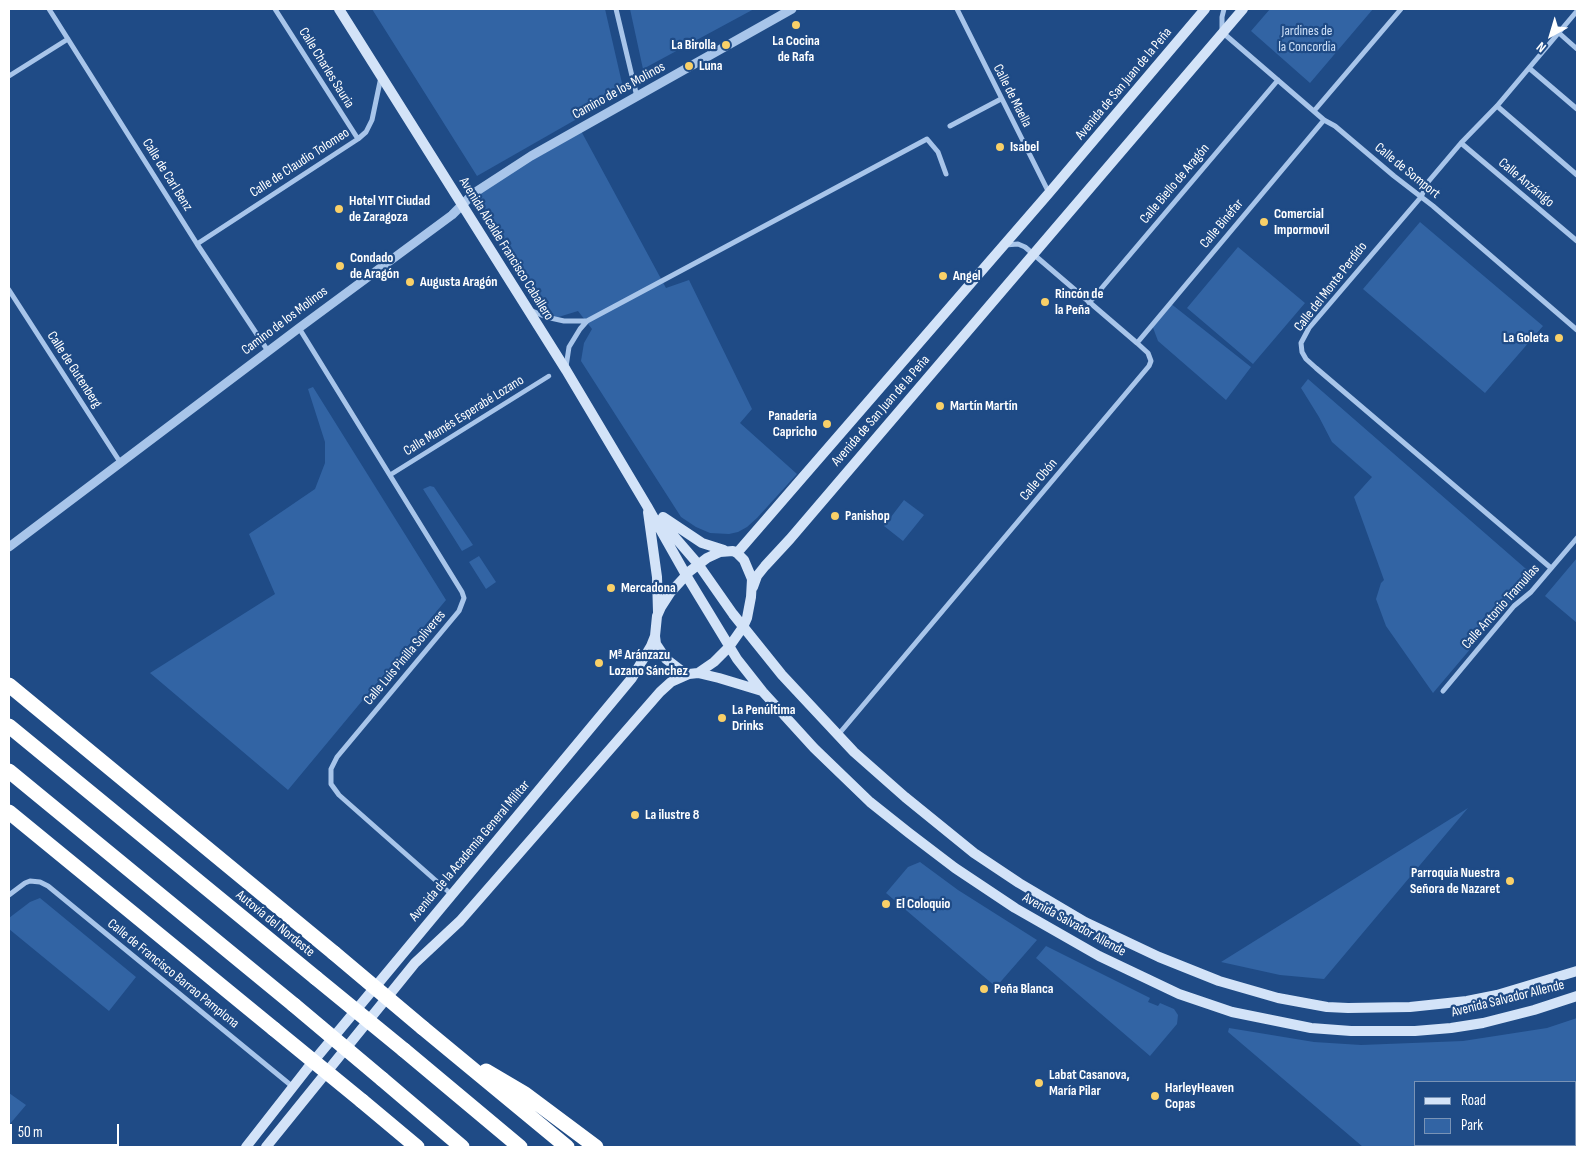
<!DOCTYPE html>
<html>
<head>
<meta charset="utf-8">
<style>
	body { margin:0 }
	#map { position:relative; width:1586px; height:1156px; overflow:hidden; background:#1f4b86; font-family:"Sofia Sans Condensed",sans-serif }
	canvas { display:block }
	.frame { position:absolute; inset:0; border:10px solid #fff; pointer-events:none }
	.legend { position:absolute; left:1414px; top:1081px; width:162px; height:65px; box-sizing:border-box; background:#1f4b86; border:1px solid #7993b6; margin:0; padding:6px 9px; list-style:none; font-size:15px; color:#fff }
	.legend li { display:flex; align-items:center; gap:10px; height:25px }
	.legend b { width:25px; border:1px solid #7993b6 }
	.north { position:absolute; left:1526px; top:10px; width:50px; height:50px; -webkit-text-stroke:4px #1f4b86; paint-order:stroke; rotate:219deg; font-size:14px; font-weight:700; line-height:20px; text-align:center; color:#fff }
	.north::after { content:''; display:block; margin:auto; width:18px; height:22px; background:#fff; clip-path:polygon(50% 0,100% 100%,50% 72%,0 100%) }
	.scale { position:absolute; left:10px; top:1124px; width:109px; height:22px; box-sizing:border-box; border:2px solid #fff; border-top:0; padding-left:6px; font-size:15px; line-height:18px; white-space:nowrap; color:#fff; -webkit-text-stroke:4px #1f4b86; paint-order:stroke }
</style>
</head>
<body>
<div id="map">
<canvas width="1586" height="1156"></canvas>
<div class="frame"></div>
<ul class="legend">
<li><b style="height:6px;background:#d3e3f8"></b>Road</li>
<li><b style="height:14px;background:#3264a4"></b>Park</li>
</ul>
<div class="north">N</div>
<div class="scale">50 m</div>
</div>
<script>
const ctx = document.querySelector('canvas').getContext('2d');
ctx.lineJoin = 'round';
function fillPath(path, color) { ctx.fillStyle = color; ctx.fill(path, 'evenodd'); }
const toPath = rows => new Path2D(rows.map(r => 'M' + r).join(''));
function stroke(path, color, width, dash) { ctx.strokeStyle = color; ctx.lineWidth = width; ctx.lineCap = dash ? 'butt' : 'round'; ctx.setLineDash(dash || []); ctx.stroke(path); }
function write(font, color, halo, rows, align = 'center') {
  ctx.font = font + ' "Sofia Sans Condensed",sans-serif'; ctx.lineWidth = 4.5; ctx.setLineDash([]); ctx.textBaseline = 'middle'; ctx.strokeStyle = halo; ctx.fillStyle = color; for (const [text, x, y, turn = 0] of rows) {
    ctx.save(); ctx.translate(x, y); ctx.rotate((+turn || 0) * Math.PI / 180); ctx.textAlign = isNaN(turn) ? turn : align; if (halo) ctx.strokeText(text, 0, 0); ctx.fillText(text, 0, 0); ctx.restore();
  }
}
fillPath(toPath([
	[372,9,605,9,624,92,477,176],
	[630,9,754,9,643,69],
	[1270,9,1373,9,1310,83,1251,31],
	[580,129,666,288,689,280,752,409,740,423,797,474,757,518,747,527,738,532,729,534,710,533,696,527,681,517,581,361,584,343,592,329,578,311,552,319,474,193],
	[1420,222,1543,326,1485,393,1363,289],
	[1238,247,1305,303,1253,364,1187,308],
	[1170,303,1251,367,1226,400,1158,341,1152,325],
	[1308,379,1533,575,1433,693,1386,626,1376,599,1381,583,1384,580,1354,497,1372,477,1332,442,1319,417,1301,388],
	[313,387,446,600,288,790,150,673,275,594,249,534,315,489,325,463,325,442,308,389],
	[430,486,434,487,473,545,462,551,423,489],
	[904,500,924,515,903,541,884,526],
	[479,556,496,582,486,589,469,562],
	[1577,558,1577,623,1545,596],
	[1468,808,1324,979,1280,975,1221,962],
	[920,862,958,890,1037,940,996,987,886,893,908,867],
	[40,898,136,977,109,1011,9,929,9,918,30,902],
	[1046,946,1150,998,1148,1002,1158,1006,1160,1003,1174,1009,1178,1015,1177,1024,1150,1056,1036,958],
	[1577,1018,1577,1147,1529,1147,1523,1145,1575,1145,1575,1082,1415,1082,1415,1145,1504,1145,1502,1147,1363,1147,1228,1032,1229,1028,1314,1042,1361,1045,1463,1041,1547,1028],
	[9,1093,26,1105,9,1125]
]), '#3264a4');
stroke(toPath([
	[390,475,549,376]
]), '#a8c5ea', 4.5);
stroke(toPath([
	[49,9,197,244,268,351],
	[275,9,358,139],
	[616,9,637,97],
	[957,9,1049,193],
	[1224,9,1222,17,1222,32,1324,120,1335,126,1394,176,1433,206,1577,330],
	[1559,33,1577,49],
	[1529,68,1577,109],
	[9,76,68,39],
	[1497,106,1577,175],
	[1314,111,1401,9],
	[950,126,1001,99],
	[1461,143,1577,241],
	[197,244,358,139,366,132,372,120,381,77],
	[9,290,120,462],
	[1089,303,1278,80],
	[530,310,546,317,564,321,587,321],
	[299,328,462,592,464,598,459,611,337,757,331,769,331,784,339,795,451,894],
	[1137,343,1324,120],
	[566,367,569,347,580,329,587,321,927,139,938,152,946,174],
	[1551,568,1316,368,1306,359,1302,352,1301,343,1309,328,1421,197,1428,182,1461,143,1497,106,1577,11],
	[1443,691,1514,606,1531,592,1577,538],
	[838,735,1149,366,1151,361,1148,353,1137,343,1025,247,1018,244,1005,245],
	[9,895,25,883,30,881,40,882,48,886,293,1087]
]), '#a8c5ea', 5);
stroke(toPath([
	[9,547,299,328,452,215,474,193,531,156,792,9]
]), '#a8c5ea', 9);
stroke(toPath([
	[339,9,566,370,647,506,686,575,737,659,763,692,814,748,870,802,909,833,955,868,1015,908,1099,956,1179,994,1232,1012,1311,1028,1351,1031,1415,1031,1451,1028,1483,1023,1534,1010,1577,996],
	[648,512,657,577,658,612],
	[663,517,702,543,724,550],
	[660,520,698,564,733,614,782,675,854,752,905,797,974,853,1019,883,1085,922,1159,957,1219,981,1278,998,1327,1007,1348,1008,1410,1007,1467,1001,1497,995,1577,971],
	[737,553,1049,193,1205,9],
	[753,587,757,576,765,566,790,539,1243,9],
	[655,636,656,644,666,659,683,672,689,674,698,673,719,678,762,691],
	[246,1147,307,1069,632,678,651,646,655,636,657,616,661,607,670,593,690,571,707,558,720,552,733,551,737,553,744,560,752,579,751,597,747,618,743,627,729,647,714,662,698,673],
	[266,1147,415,963,460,921,660,692,671,682,689,674]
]), '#d3e3f8', 10);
stroke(toPath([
	[9,685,334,953],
	[9,726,316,978],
	[9,771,294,1005],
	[9,812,274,1029],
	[423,1028,567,1147],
	[404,1050,520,1147],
	[486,1071,525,1094,596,1147],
	[382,1079,462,1147],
	[362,1101,417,1147]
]), '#fff', 15);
stroke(toPath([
	[334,953,423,1028],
	[316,978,404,1050],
	[294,1005,382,1079],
	[274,1029,362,1101]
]), '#fff', 15);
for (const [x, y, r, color] of [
	[796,25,5,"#f9d068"],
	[726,45,5,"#f9d068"],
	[689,66,5,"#f9d068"],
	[1000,147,5,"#f9d068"],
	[339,209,5,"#f9d068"],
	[1264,222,5,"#f9d068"],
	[340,266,5,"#f9d068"],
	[943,276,5,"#f9d068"],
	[410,282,5,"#f9d068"],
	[1045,302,5,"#f9d068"],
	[1559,338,5,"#f9d068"],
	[940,406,5,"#f9d068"],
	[827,424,5,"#f9d068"],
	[835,516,5,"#f9d068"],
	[611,588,5,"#f9d068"],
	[599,663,5,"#f9d068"],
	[722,718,5,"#f9d068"],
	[635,815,5,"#f9d068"],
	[1510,881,5,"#f9d068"],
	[886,904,5,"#f9d068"],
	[984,989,5,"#f9d068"],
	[1039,1083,5,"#f9d068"],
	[1155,1096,5,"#f9d068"]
]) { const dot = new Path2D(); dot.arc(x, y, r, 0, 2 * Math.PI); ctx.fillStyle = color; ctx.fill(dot); stroke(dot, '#1f4b86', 2); }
write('14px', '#cde0f8', '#1f4b86', [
	["Jardines de",1307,31],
	["la Concordia",1307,47]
]);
write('bold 14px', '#fff', '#1f4b86', [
	["La Cocina",796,41,"center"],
	["de Rafa",796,57,"center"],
	["La Birolla",716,45,"right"],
	["Luna",699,66],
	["Isabel",1010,147],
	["Hotel YIT Ciudad",349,201],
	["de Zaragoza",349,217],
	["Comercial",1274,214],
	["Impormovil",1274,230],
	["Condado",350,258],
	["de Aragón",350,274],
	["Angel",953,276],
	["Augusta Aragón",420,282],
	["Rincón de",1055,294],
	["la Peña",1055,310],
	["La Goleta",1549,338,"right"],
	["Martín Martín",950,406],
	["Panaderia",817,416,"right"],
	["Capricho",817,432,"right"],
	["Panishop",845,516],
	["Mercadona",621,588],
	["Mª Aránzazu",609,655],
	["Lozano Sánchez",609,671],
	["La Penúltima",732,710],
	["Drinks",732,726],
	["La ilustre 8",645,815],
	["Parroquia Nuestra",1500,873,"right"],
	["Señora de Nazaret",1500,889,"right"],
	["El Coloquio",896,904],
	["Peña Blanca",994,989],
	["Labat Casanova,",1049,1075],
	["María Pilar",1049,1091],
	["HarleyHeaven",1165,1088],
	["Copas",1165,1104]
], 'left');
write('14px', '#fff', '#1f4b86', [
	["Calle Charles Sauria",326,68,58],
	["Avenida de San Juan de la Peña",1124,84,-50],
	["Camino de los Molinos",619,91,-29],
	["Calle de Maella",1012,96,63],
	["Calle de Claudio Tolomeo",300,163,-33],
	["Calle de Somport",1407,171,39],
	["Calle de Carl Benz",167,175,58],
	["Calle Anzánigo",1526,183,40],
	["Calle Biello de Aragón",1175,184,-50],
	["Calle Binéfar",1222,224,-50],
	["Avenida Alcalde Francisco Caballero",506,249,58],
	["Calle del Monte Perdido",1331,287,-52],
	["Camino de los Molinos",285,321,-37],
	["Calle de Gutenberg",74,370,57],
	["Avenida de San Juan de la Peña",881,411,-49],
	["Calle Mamés Esperabé Lozano",464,416,-32],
	["Calle Obón",1039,480,-50],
	["Calle Antonio Tramullas",1501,607,-48],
	["Calle Luis Pinilla Soliveres",405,658,-50],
	["Avenida de la Academia General Militar",470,851,-50],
	["Autovía del Nordeste",275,924,39],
	["Avenida Salvador Allende",1074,925,29],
	["Calle de Francisco Barrao Pamplona",173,974,39],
	["Avenida Salvador Allende",1508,999,-14]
]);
</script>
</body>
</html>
